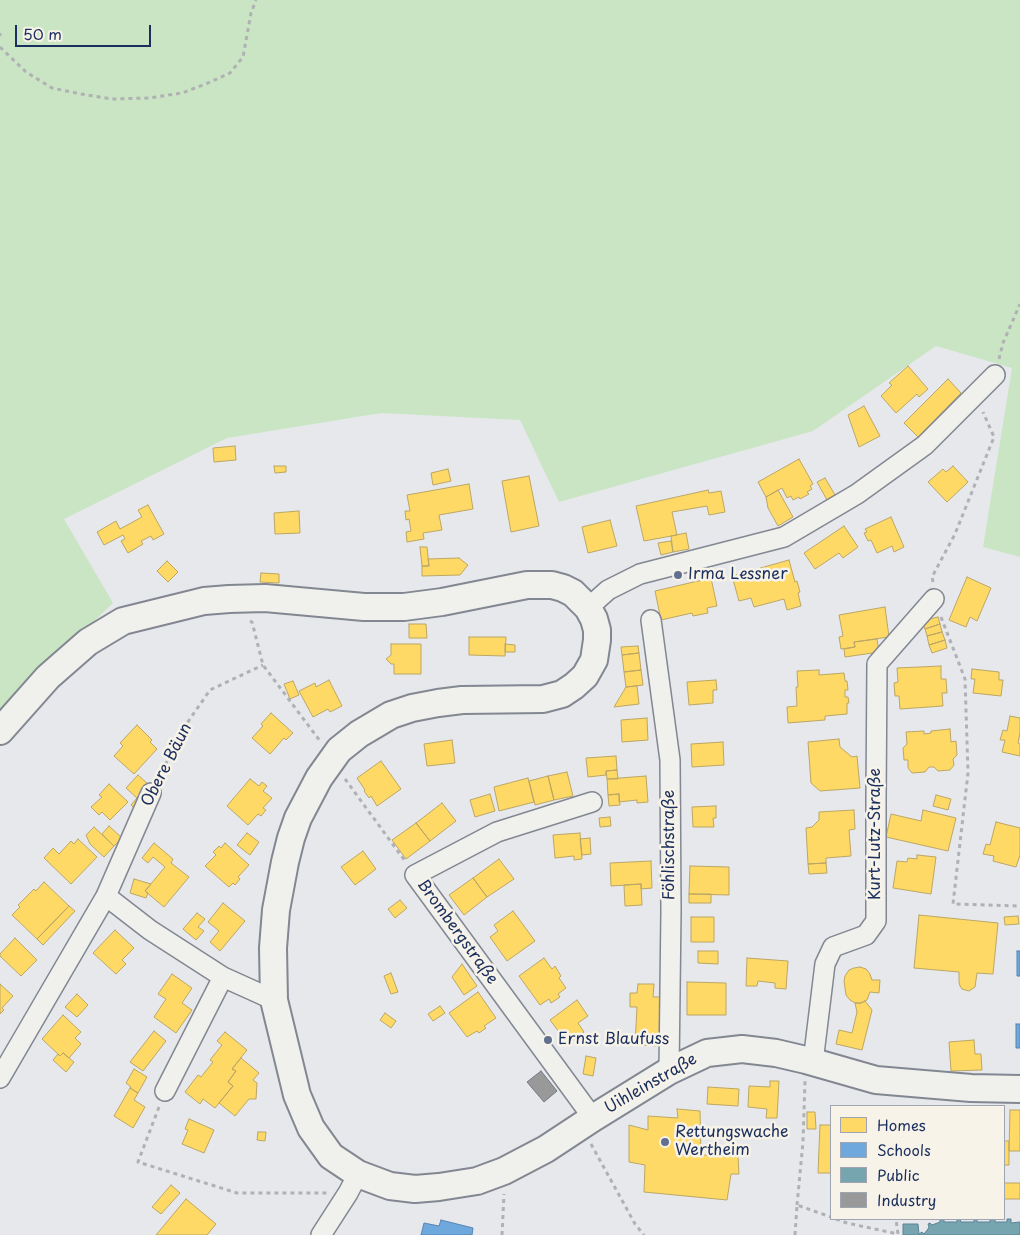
<!DOCTYPE html>
<html>
<head>
<meta charset="utf-8">
<style>
	body { margin:0 }
	#map { position:relative; width:1020px; height:1235px; overflow:hidden; background:#e6e8eb; font-family:"Playpen Sans",sans-serif }
	canvas { display:block }
	.legend { position:absolute; left:830px; top:1105px; width:175px; height:115px; box-sizing:border-box; background:#f7f3e8; border:1px solid #9fa5b1; margin:0; padding:6px 9px; list-style:none; font-size:15px; color:#1b2f5e }
	.legend li { display:flex; align-items:center; gap:10px; height:25px }
	.legend b { width:25px; border:1px solid #9fa5b1 }
	.scale { position:absolute; left:15px; top:25px; width:136px; height:22px; box-sizing:border-box; border:2px solid #1b2f5e; border-top:0; padding-left:6px; font-size:15px; line-height:18px; white-space:nowrap; color:#1b2f5e; -webkit-text-stroke:4px #f7f3e8; paint-order:stroke }
</style>
</head>
<body>
<div id="map">
<canvas width="1020" height="1235"></canvas>
<ul class="legend">
<li><b style="height:14px;background:#ffd966"></b>Homes</li>
<li><b style="height:14px;background:#6fa8dc"></b>Schools</li>
<li><b style="height:14px;background:#76a5af"></b>Public</li>
<li><b style="height:14px;background:#999"></b>Industry</li>
</ul>
<div class="scale">50 m</div>
</div>
<script>
const ctx = document.querySelector('canvas').getContext('2d');
ctx.lineJoin = 'round';
function fillPath(path, color) { ctx.fillStyle = color; ctx.fill(path, 'evenodd'); }
const toPath = rows => new Path2D(rows.map(r => 'M' + r).join(''));
function stroke(path, color, width, dash) { ctx.strokeStyle = color; ctx.lineWidth = width; ctx.lineCap = dash ? 'butt' : 'round'; ctx.setLineDash(dash || []); ctx.stroke(path); }
function write(font, color, halo, rows, align = 'center') {
  ctx.font = font + ' "Playpen Sans",sans-serif'; ctx.lineWidth = 5; ctx.setLineDash([]); ctx.textBaseline = 'middle'; ctx.strokeStyle = halo; ctx.fillStyle = color; for (const [text, x, y, turn = 0] of rows) {
    ctx.save(); ctx.translate(x, y); ctx.rotate((+turn || 0) * Math.PI / 180); ctx.textAlign = isNaN(turn) ? turn : align; if (halo) ctx.strokeText(text, 0, 0); ctx.fillText(text, 0, 0); ctx.restore();
  }
}
fillPath(toPath([
	[0,0,1020,0,1020,557,983,547,1012,368,936,346,813,431,559,502,520,420,381,413,227,438,64,519,113,603,0,710]
]), '#cae5c3');
const homes = toPath([
	[908,366,928,389,919,397,917,394,896,413,881,396,892,385,889,383,908,366],
	[948,379,961,393,918,437,904,423,948,379],
	[864,406,880,436,859,447,848,415,864,406],
	[235,446,236,460,214,462,213,448,235,446],
	[799,459,813,484,810,486,812,489,807,492,809,494,800,499,799,497,793,500,791,496,787,498,782,488,766,497,758,482,799,459],
	[274,466,286,466,286,472,275,473,274,466],
	[953,466,968,482,947,502,928,482,943,469,946,472,953,466],
	[448,469,451,481,433,485,431,473,448,469],
	[529,476,539,526,511,532,502,481,529,476],
	[825,478,835,495,827,500,817,482,825,478],
	[469,484,473,509,439,515,442,530,423,533,424,539,407,542,406,532,411,531,409,519,406,520,405,511,410,511,407,495,469,484],
	[708,490,709,493,721,491,725,512,709,515,707,506,672,512,677,535,644,541,636,506,708,490],
	[778,490,793,517,778,526,768,508,766,497,778,490],
	[148,505,164,534,153,540,151,536,141,541,143,544,128,553,121,541,125,539,123,535,104,545,97,532,116,521,120,529,142,517,138,510,148,505],
	[299,511,300,533,275,534,274,513,299,511],
	[891,517,904,547,894,552,892,546,877,553,871,540,868,541,864,533,867,532,865,529,891,517],
	[610,520,617,546,588,553,582,527,610,520],
	[844,526,858,547,843,558,839,553,815,569,804,553,844,526],
	[686,533,689,549,673,552,671,536,686,533],
	[671,541,673,552,661,555,658,543,671,541],
	[420,547,427,547,429,566,422,566,420,547],
	[459,558,468,565,460,575,422,576,422,566,429,566,428,559,459,558],
	[789,560,795,582,797,581,800,592,798,593,801,606,787,610,784,599,754,607,751,598,739,601,732,576,789,560],
	[167,561,178,572,168,582,157,571,167,561],
	[261,573,279,574,279,583,260,582,261,573],
	[967,577,991,588,977,621,970,617,966,627,949,620,967,577],
	[711,578,717,606,707,608,708,613,693,616,692,613,661,620,655,591,711,578],
	[885,607,889,637,854,642,855,647,841,649,839,637,843,636,839,615,885,607],
	[938,617,940,624,925,629,922,621,938,617],
	[409,624,426,624,427,638,409,638,409,624],
	[940,624,942,632,927,636,925,629,940,624],
	[942,632,945,640,929,645,927,636,942,632],
	[469,637,506,637,505,656,469,655,469,637],
	[877,639,879,652,845,657,844,649,855,647,854,642,877,639],
	[945,640,947,648,932,653,929,645,945,640],
	[391,644,421,644,421,674,394,674,394,664,391,664,386,659,391,655,391,644],
	[505,644,515,645,515,652,505,652,505,644],
	[638,646,639,653,622,655,621,647,638,646],
	[639,653,641,670,624,672,622,655,639,653],
	[941,666,941,679,946,679,947,693,942,693,943,706,900,709,899,696,895,696,894,683,898,682,897,668,941,666],
	[972,669,999,672,999,680,1003,680,1001,696,973,693,975,679,971,679,972,669],
	[641,670,643,685,626,687,624,672,641,670],
	[819,670,819,675,844,673,845,681,847,681,848,690,845,690,845,697,848,697,849,703,847,703,847,714,825,716,825,720,788,723,787,707,797,706,796,687,798,687,797,671,819,670],
	[329,680,342,706,330,712,328,709,313,717,299,691,315,683,316,687,329,680],
	[716,680,717,690,713,690,713,703,689,705,687,682,716,680],
	[293,681,299,695,290,699,284,684,293,681],
	[637,686,639,704,614,707,626,687,637,686],
	[271,713,293,733,286,740,284,738,270,754,252,738,263,726,261,724,271,713],
	[1010,716,1020,718,1020,733,1018,743,1020,744,1020,756,1002,752,1005,740,1000,740,1003,730,1007,731,1010,716],
	[647,718,648,740,622,742,621,720,647,718],
	[137,725,152,740,150,742,157,749,134,774,114,756,123,746,120,743,137,725],
	[950,729,951,742,956,741,957,755,953,759,954,765,950,770,938,771,934,767,929,767,925,772,912,773,908,768,908,760,904,760,903,748,907,744,906,732,924,731,924,734,931,733,931,731,950,729],
	[839,739,840,747,852,757,857,756,860,788,820,791,811,783,808,742,839,739],
	[452,740,455,763,427,766,424,744,452,740],
	[723,742,724,765,692,767,691,744,723,742],
	[616,756,617,770,606,771,606,775,588,777,586,758,616,756],
	[381,761,401,789,377,806,371,796,369,798,364,791,365,790,357,778,381,761],
	[617,770,618,779,607,779,606,771,617,770],
	[567,772,573,796,554,800,548,776,567,772],
	[138,775,149,785,139,795,147,802,138,812,131,805,137,798,126,788,138,775],
	[548,776,554,800,535,805,529,781,548,776],
	[646,776,648,802,637,803,637,800,619,802,619,794,608,795,607,779,646,776],
	[528,778,534,802,499,811,494,787,528,778],
	[250,779,259,786,262,782,267,786,263,791,272,798,263,808,266,810,261,816,258,814,248,825,227,806,250,779],
	[109,784,128,802,110,820,102,812,99,815,91,807,102,797,99,795,109,784],
	[490,794,495,811,475,817,470,800,490,794],
	[619,794,620,805,609,806,608,795,619,794],
	[936,795,951,799,948,810,933,806,936,795],
	[442,803,456,821,430,841,416,823,442,803],
	[716,806,716,818,713,818,714,827,693,827,692,807,716,806],
	[854,810,855,829,849,830,851,856,826,858,826,863,808,864,806,828,812,827,819,820,819,812,854,810],
	[923,810,956,818,948,851,886,837,891,814,921,821,923,810],
	[610,817,611,826,600,827,599,818,610,817],
	[996,822,1020,828,1020,855,1016,867,993,861,994,856,983,854,986,844,990,845,996,822],
	[416,823,430,841,406,859,392,840,416,823],
	[109,826,122,838,114,846,102,834,109,826],
	[94,827,114,846,104,857,90,844,86,835,94,827],
	[247,833,259,842,250,855,237,845,247,833],
	[580,833,582,859,574,860,574,856,555,858,553,835,580,833],
	[590,838,591,854,582,855,580,839,590,838],
	[78,839,97,857,71,884,44,858,53,848,59,854,71,841,74,844,78,839],
	[154,843,173,859,171,863,189,877,164,907,145,891,165,867,153,857,148,863,142,858,154,843],
	[225,843,249,865,238,877,240,879,235,885,233,883,229,887,205,866,216,855,213,852,219,846,221,848,225,843],
	[363,851,376,869,355,885,341,867,363,851],
	[917,855,936,857,931,894,893,888,897,861,907,862,908,858,917,859,917,855],
	[499,859,514,879,487,897,473,878,499,859],
	[651,861,652,888,641,889,641,884,611,886,610,863,651,861],
	[826,863,827,873,809,874,808,864,826,863],
	[690,866,729,867,729,895,689,894,690,866],
	[473,878,487,897,464,915,449,895,473,878],
	[134,879,151,884,145,891,148,893,146,898,130,893,134,879],
	[44,882,69,906,37,939,12,915,20,907,18,905,34,889,36,891,44,882],
	[641,884,642,905,625,906,624,885,641,884],
	[689,894,711,894,711,903,689,903,689,894],
	[400,900,407,908,395,918,388,909,400,900],
	[223,903,245,921,220,951,210,942,219,931,208,922,223,903],
	[69,906,75,911,43,945,37,939,69,906],
	[513,911,535,941,507,961,490,937,498,931,494,925,513,911],
	[197,913,205,919,198,927,204,931,196,940,183,929,197,913],
	[919,915,998,923,993,974,977,973,975,987,969,991,962,989,960,986,959,982,959,972,914,968,919,915],
	[1018,916,1019,924,1005,925,1004,917,1018,916],
	[691,917,714,917,714,942,691,942,691,917],
	[115,930,134,948,122,960,126,964,116,974,93,953,115,930],
	[15,938,37,960,21,976,0,956,0,954,15,938],
	[698,951,718,951,718,964,698,963,698,951],
	[544,958,552,969,555,966,561,976,559,978,566,988,558,994,560,997,551,1003,549,999,540,1005,519,976,544,958],
	[747,958,788,961,786,989,775,988,775,983,758,981,757,986,746,986,747,958],
	[462,964,477,986,464,995,452,977,462,964],
	[860,967,866,969,870,974,872,980,880,980,879,993,870,992,867,1000,861,1003,855,1003,850,1000,846,995,844,981,845,976,849,970,854,968,860,967],
	[391,973,398,992,391,994,384,976,391,973],
	[172,974,192,988,182,1003,192,1010,176,1033,154,1017,166,999,158,994,172,974],
	[687,982,726,983,726,1015,687,1015,687,982],
	[0,984,13,996,2,1008,4,1010,0,1014,0,984],
	[638,984,654,984,653,997,663,997,661,1046,635,1045,637,1007,630,1007,630,993,637,993,638,984],
	[478,992,496,1018,484,1026,486,1028,479,1033,477,1031,467,1037,449,1013,478,992],
	[77,994,88,1005,77,1017,65,1007,77,994],
	[577,1000,588,1016,578,1023,584,1032,568,1044,550,1020,577,1000],
	[865,1001,872,1010,862,1050,836,1044,839,1030,852,1033,857,1012,855,1003,861,1003,865,1001],
	[440,1006,445,1013,433,1021,428,1014,440,1006],
	[385,1013,396,1021,391,1028,380,1020,385,1013],
	[63,1015,81,1032,75,1038,81,1044,69,1058,63,1053,60,1056,42,1039,63,1015],
	[154,1031,166,1041,143,1071,130,1062,154,1031],
	[225,1032,247,1050,232,1069,236,1071,228,1082,233,1086,215,1108,203,1099,200,1104,185,1092,198,1075,201,1077,213,1062,210,1060,222,1045,217,1041,225,1032],
	[974,1040,975,1054,981,1054,982,1070,951,1071,949,1042,974,1040],
	[63,1053,74,1062,66,1072,53,1060,58,1054,60,1056,63,1053],
	[586,1056,596,1058,593,1076,583,1074,586,1056],
	[241,1058,259,1073,253,1080,257,1083,256,1099,249,1099,235,1116,219,1103,233,1086,228,1082,236,1071,232,1069,241,1058],
	[134,1069,147,1077,138,1093,130,1088,131,1087,126,1083,134,1069],
	[770,1081,779,1081,777,1118,766,1118,767,1109,748,1107,749,1086,770,1087,770,1081],
	[708,1087,739,1089,738,1106,707,1104,708,1087],
	[130,1088,138,1093,134,1100,145,1107,133,1128,114,1116,130,1088],
	[677,1109,700,1111,701,1155,738,1156,739,1174,731,1174,727,1200,644,1192,645,1165,629,1162,629,1125,648,1130,648,1116,678,1118,677,1109],
	[1010,1110,1020,1110,1020,1151,1009,1151,1010,1110],
	[807,1112,815,1112,816,1129,807,1129,807,1112],
	[189,1119,214,1130,204,1153,182,1144,188,1130,185,1129,189,1119],
	[820,1125,831,1125,831,1173,818,1173,820,1125],
	[258,1132,266,1132,265,1141,257,1140,258,1132],
	[1004,1141,1009,1141,1009,1165,1004,1165,1004,1141],
	[1004,1183,1020,1183,1020,1199,1004,1199,1004,1183],
	[171,1185,180,1193,161,1214,152,1207,171,1185],
	[186,1199,216,1224,207,1235,156,1235,186,1199]
]);
fillPath(homes, '#ffd966');
stroke(homes, '#bba664', 1);
const schools = toPath([
	[1017,951,1020,951,1020,976,1017,976,1017,951],
	[1016,1024,1020,1024,1020,1048,1016,1048,1016,1024],
	[441,1220,473,1228,472,1235,421,1235,424,1223,439,1226,441,1220]
]);
fillPath(schools, '#6fa8dc');
stroke(schools, '#5684b6', 1);
const public = toPath([
	[940,1219,944,1219,944,1222,957,1222,957,1219,960,1219,961,1222,974,1222,974,1219,977,1219,977,1222,990,1222,990,1219,995,1219,995,1222,1007,1222,1007,1219,1011,1219,1011,1223,1020,1222,1020,1235,903,1235,903,1224,918,1224,919,1234,922,1232,924,1234,928,1229,929,1227,928,1224,930,1223,932,1225,940,1222,940,1219]
]);
fillPath(public, '#76a5af');
stroke(public, '#5b8297', 1);
const industry = toPath([
	[541,1071,557,1091,544,1102,527,1082,541,1071]
]);
fillPath(industry, '#999');
stroke(industry, '#737987', 1);
const street = toPath([
	[588,608,608,590,640,574,784,537,857,494,925,445,995,375],
	[651,620,670,760,671,911,669,1071],
	[592,802,497,832,415,875,593,1118],
	[106,896,150,930,223,977,274,1000],
	[813,1062,825,964,833,947,866,935,876,921,876,800,877,664,934,599],
	[0,1078,106,896,151,793],
	[165,1091,223,977],
	[321,1235,348,1193,358,1174]
]);
const secondary = toPath([
	[0,731,48,677,88,642,123,621,204,601,229,599,265,598,364,607,404,607,442,602,527,585,552,585,563,588,573,593,588,608,594,619,597,630,597,640,594,660,585,676,574,686,562,694,543,699,462,700,438,703,412,708,391,715,359,734,339,750,319,778,298,818,291,838,285,862,276,910,273,948,274,1000,297,1095,311,1128,331,1156,358,1174,390,1186,415,1189,439,1187,477,1181,504,1171,546,1149,593,1118,669,1071,707,1053,742,1049,776,1053,806,1060,876,1080,971,1088,1020,1089]
]);
stroke(street, '#828791', 22);
stroke(secondary, '#828791', 30);
stroke(toPath([
	[0,33,0,36],
	[0,47,26,72,52,88,81,94,112,99,149,98,182,93,208,83,230,73,243,57,251,13,256,0],
	[999,359,1003,343,1020,304],
	[933,582,932,577,955,534,994,437,983,412],
	[941,617,965,679,968,773,953,904,1020,906],
	[250,621,252,622,263,665,320,741],
	[158,779,185,726,210,690,263,665],
	[345,779,405,861],
	[159,1107,138,1162,237,1193,327,1193],
	[591,1144,635,1224,644,1235],
	[797,1205,803,1142,805,1081],
	[836,1219,847,1223,898,1234,896,1219],
	[502,1235,504,1194],
	[795,1235,797,1205,831,1217]
]), '#afb1b5', 3, [4, 4]);
stroke(street, '#f0f0ed', 19);
stroke(secondary, '#f0f0ed', 26);
for (const [x, y, r, color] of [
	[678,575,5,"#62708f"],
	[548,1040,5,"#62708f"],
	[665,1142,5,"#62708f"]
]) { const dot = new Path2D(); dot.arc(x, y, r, 0, 2 * Math.PI); ctx.fillStyle = color; ctx.fill(dot); stroke(dot, '#f7f3e8', 2); }
write('16px', '#1b2f5e', '#f7f3e8', [
	["Irma Lessner",688,575],
	["Ernst Blaufuss",558,1040],
	["Rettungswache",675,1133],
	["Wertheim",675,1151]
], 'left');
write('16px', '#1b2f5e', '#f7f3e8', [
	["Obere Bäun",167,765,-63],
	["Kurt-Lutz-Straße",876,834,-90],
	["Föhlischstraße",670,845,-90],
	["Brombergstraße",457,932,54],
	["Uihleinstraße",651,1084,-30]
]);
</script>
</body>
</html>
